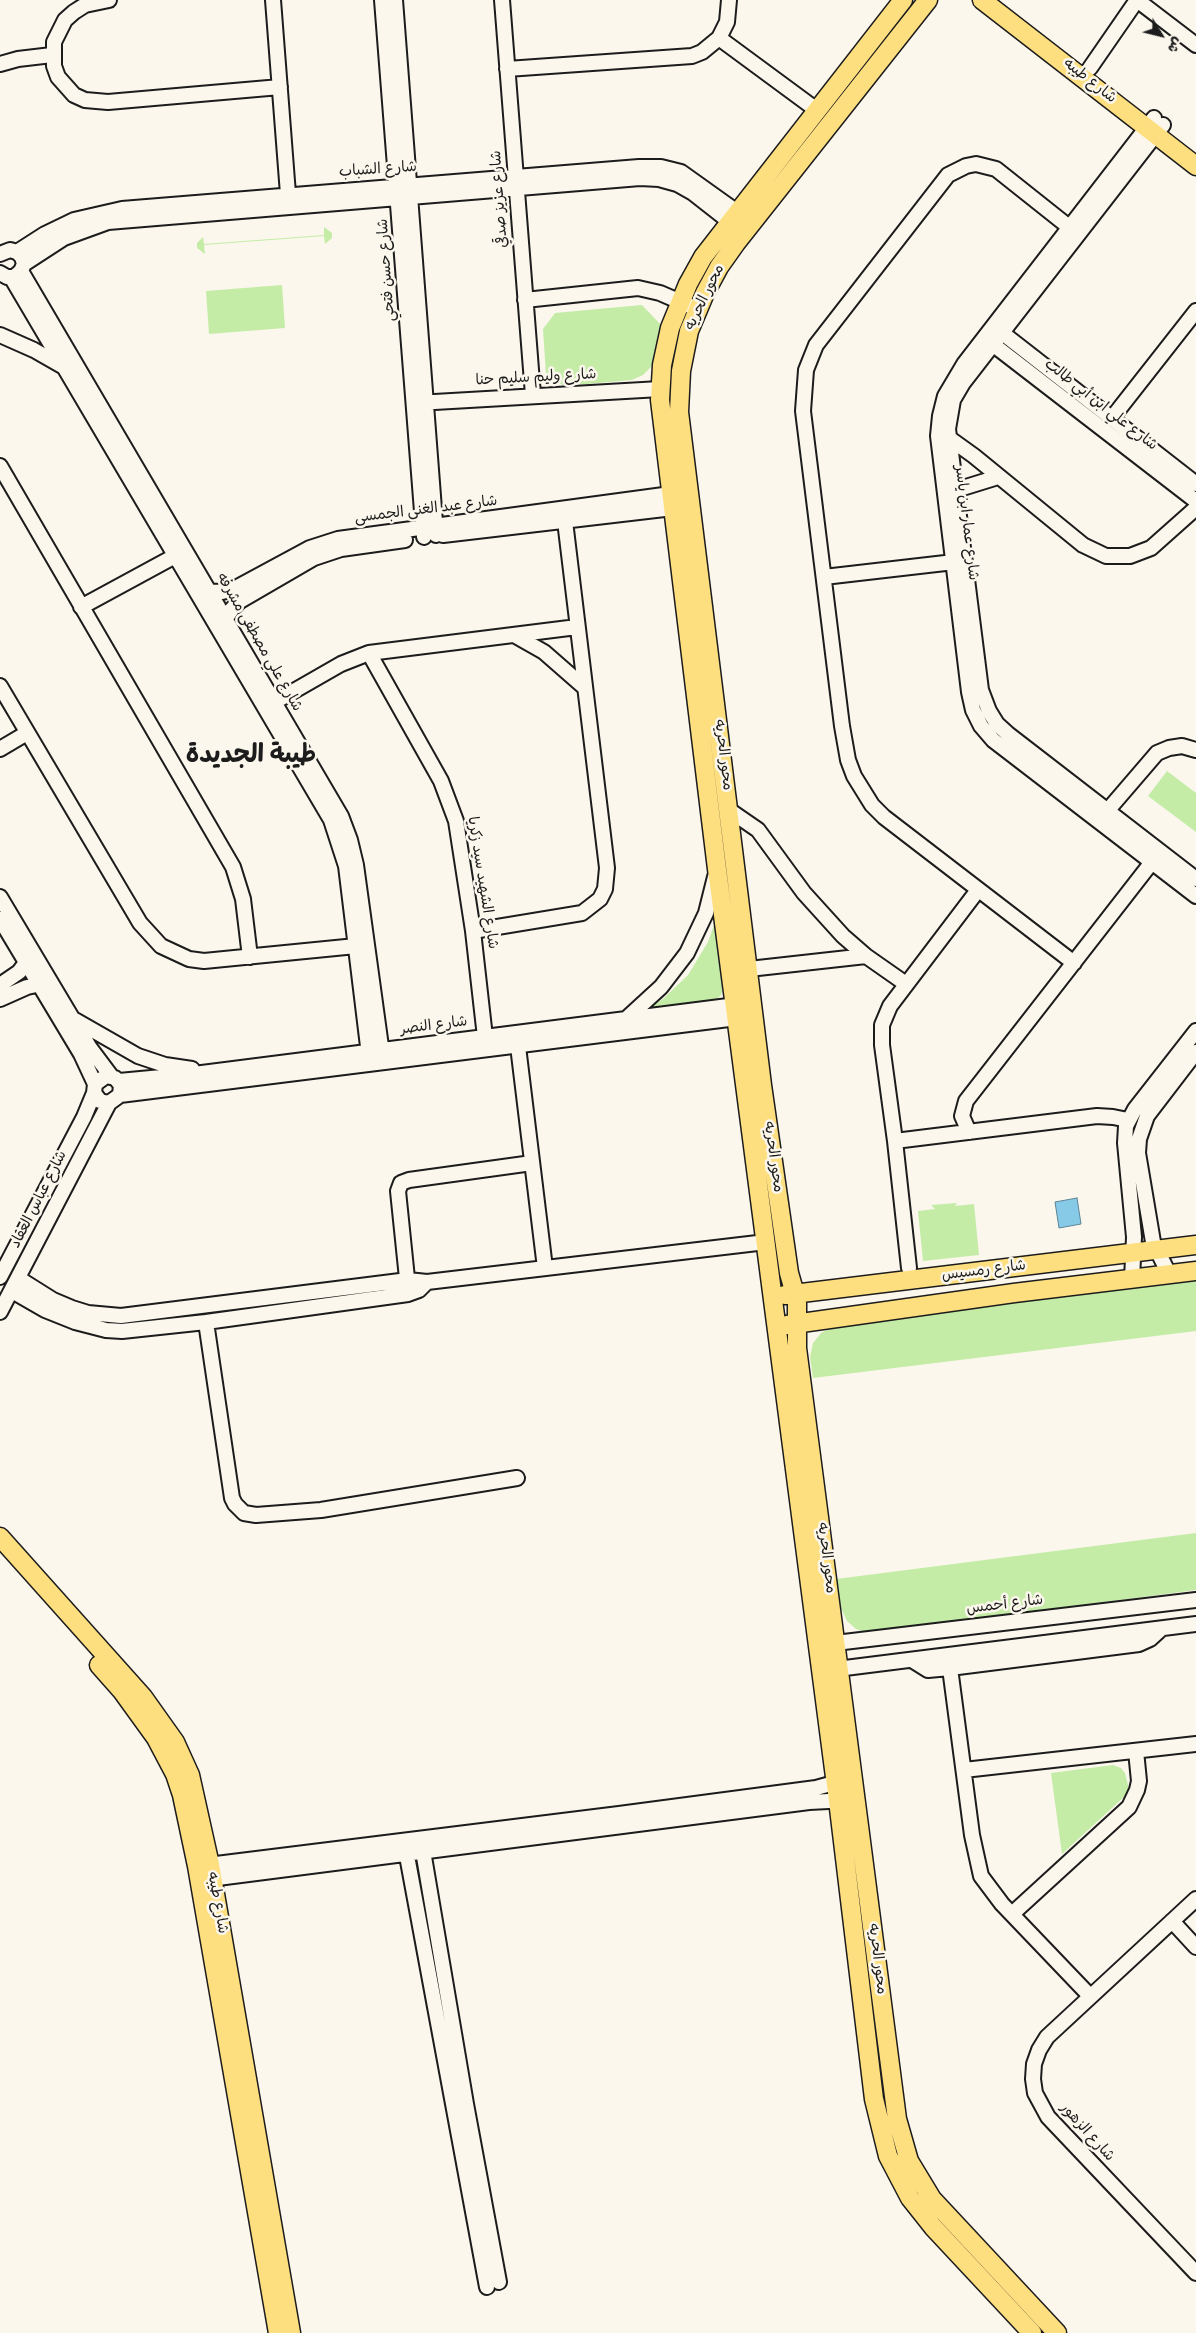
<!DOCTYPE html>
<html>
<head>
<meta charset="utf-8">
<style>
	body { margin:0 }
	#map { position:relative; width:1196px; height:2333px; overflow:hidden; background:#fbf7ec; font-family:"Gochi Hand","Playpen Sans Arabic",sans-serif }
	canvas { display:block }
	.north { position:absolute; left:1136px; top:10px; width:50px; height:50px; -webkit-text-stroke:4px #fbf7ec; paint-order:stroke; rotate:126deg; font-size:14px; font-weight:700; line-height:20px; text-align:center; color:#1c1c1c }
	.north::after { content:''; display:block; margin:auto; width:18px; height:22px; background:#1c1c1c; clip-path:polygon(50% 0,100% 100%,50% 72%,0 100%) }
</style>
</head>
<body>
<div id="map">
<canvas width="1196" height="2333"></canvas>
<div class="north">ش</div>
</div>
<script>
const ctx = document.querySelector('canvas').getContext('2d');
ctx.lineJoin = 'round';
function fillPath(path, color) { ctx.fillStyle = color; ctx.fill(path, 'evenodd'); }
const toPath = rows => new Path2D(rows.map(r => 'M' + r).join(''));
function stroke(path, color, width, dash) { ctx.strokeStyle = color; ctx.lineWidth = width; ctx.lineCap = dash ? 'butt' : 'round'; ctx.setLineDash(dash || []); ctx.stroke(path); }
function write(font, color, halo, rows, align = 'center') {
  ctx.font = font + ' "Gochi Hand","Playpen Sans Arabic",sans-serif'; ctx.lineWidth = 5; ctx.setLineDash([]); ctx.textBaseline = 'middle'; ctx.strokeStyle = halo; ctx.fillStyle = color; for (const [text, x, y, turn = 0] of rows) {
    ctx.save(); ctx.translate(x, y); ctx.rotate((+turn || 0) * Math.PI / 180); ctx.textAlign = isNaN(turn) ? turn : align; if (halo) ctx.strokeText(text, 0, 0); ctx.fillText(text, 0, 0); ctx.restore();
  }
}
fillPath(toPath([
	[324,227,332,233,332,238,325,244,324,236,204,245,205,254,197,248,197,243,203,237,204,244,324,235],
	[282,285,285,328,209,334,206,291],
	[642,305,662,326,651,367,643,375,632,380,564,386,546,374,543,329,555,313],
	[1167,771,1196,793,1196,832,1148,796],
	[715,922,725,982,721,995,712,1005,646,1011,664,998,688,975,708,942],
	[957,1203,955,1206,974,1204,979,1255,923,1261,918,1211,935,1209,931,1205],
	[1196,1279,1196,1331,813,1378,810,1357,813,1343,821,1333,836,1325,893,1316],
	[1196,1533,1196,1590,868,1633,856,1629,847,1621,840,1606,836,1579],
	[1113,1765,1121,1768,1125,1773,1129,1789,1124,1797,1062,1854,1051,1773]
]), '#c4eca7');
const water = toPath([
	[1077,1198,1081,1224,1059,1228,1055,1202,1077,1198]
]);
fillPath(water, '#87cae8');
stroke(water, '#5c8496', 1);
const minor = toPath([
	[109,0,85,5,74,12,65,20,54,42,54,66,58,77,74,95,85,100,108,102,280,87],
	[273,0,288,194],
	[382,0,424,537],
	[395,0,436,535],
	[502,0,533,395],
	[1137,0,1196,45],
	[719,38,818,111],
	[0,64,18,59,52,55],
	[1090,68,1137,0],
	[507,69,692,56,702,52,719,38,727,22,729,0],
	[1154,118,964,364,945,396,940,416,938,436,969,692,973,710,981,726,993,740,1196,896],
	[1163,125,963,383,953,400,948,429,981,690,989,711,997,724,1008,734,1196,879],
	[1069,227,996,169,976,164,966,166,948,175,816,345,806,370,803,411,842,726,848,760,854,776,872,805,884,817,1074,963],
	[17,252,45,234,74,220,122,209,639,167,661,167,681,172,737,212],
	[0,254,10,250,17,252,22,257,24,264,21,271,14,277,7,277,0,273],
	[24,264,64,238,108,222,640,178,659,179,677,184,693,193,730,222],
	[21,271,341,816,350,840,356,865,383,1061],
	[11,277,331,820,346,866,370,1063],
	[525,300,638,288,660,293,690,306],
	[996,328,1196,484],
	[0,335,34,350,62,366],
	[986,339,1196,501],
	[417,403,660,389],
	[1112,418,1196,311],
	[949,438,974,456,1083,545,1106,556,1130,556,1151,548,1196,508],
	[0,466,233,867,243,899,250,957],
	[956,490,998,477],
	[443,535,673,508],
	[824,577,954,562],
	[202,591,222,592,234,589,310,548,338,539,671,494],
	[81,607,175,556],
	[222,624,232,609,240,601,314,558,341,549,405,540],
	[514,635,544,652,584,687],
	[369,653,441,781,456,821,473,931,486,1046],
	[0,686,140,923,161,946,189,959,204,961,356,946],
	[273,703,341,664,369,653,577,627],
	[0,749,27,733],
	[729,810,758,830,804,893,843,936,866,956,906,984],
	[1108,810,1157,753,1169,748,1182,746,1196,750],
	[0,897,90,1048,111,1076],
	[0,919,81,1054,95,1084],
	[473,931,582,913,600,899,605,889,607,868,565,521],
	[749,969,866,956],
	[0,985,19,972,31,956],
	[0,999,27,987,46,983],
	[75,1020,138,1056,165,1065,192,1069],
	[625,1020,661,987,687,953,706,913,715,877],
	[517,1038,545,1268],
	[119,1081,194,1074,744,1004],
	[120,1095,745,1017],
	[969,1132,962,1116,966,1101,1152,862],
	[895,1141,1097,1116,1113,1117,1128,1120],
	[909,1268,895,1141,882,1045,882,1025,890,1006,978,890],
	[1169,1274,1153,1242,1138,1153,1139,1139,1147,1116,1196,1052],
	[0,1277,84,1117,94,1093,95,1084,106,1076,115,1078,121,1085,120,1095,109,1103,100,1101,94,1093],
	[18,1278,53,1300,72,1308,88,1313,121,1316,408,1280,427,1282,766,1242],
	[1132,1279,1134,1237,1125,1143,1126,1126,1135,1109,1196,1031],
	[408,1288,398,1191,401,1183,409,1180,532,1163],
	[12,1291,45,1310,75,1322,106,1330,122,1331,206,1322,408,1294,419,1290,427,1282],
	[0,1312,109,1103],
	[206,1322,232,1498,235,1504,244,1513,256,1515,321,1510,517,1478],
	[827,1644,1196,1600],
	[912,1660,928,1670,950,1668,1139,1644,1150,1639,1161,1629],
	[950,1668,972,1835,981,1876,1002,1904,1090,1996],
	[829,1670,1196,1624],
	[964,1770,1196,1744],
	[405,1845,487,2287],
	[422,1845,466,2104,499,2282],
	[200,1866,619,1814,816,1788,845,1780],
	[202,1880,809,1802,848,1800],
	[1196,1899,1047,2037,1039,2050,1034,2064,1033,2079,1035,2093,1048,2117,1196,2273],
	[1012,1914,1129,1807,1137,1790,1139,1781,1136,1751],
	[1172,1921,1196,1947]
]);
const major = toPath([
	[903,0,703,257,688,284,670,328,662,365,660,400,717,869,838,1800,874,2099,888,2156,910,2198,933,2227,1032,2333],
	[928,0,736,243,719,267,705,293,689,331,681,371,679,412,762,1085,789,1273,797,1301,797,1348,897,2119,909,2161,932,2199,1057,2333],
	[982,0,1196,166],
	[785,1295,1196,1245],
	[787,1325,1014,1293,1196,1271],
	[0,1537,143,1697,175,1742,190,1775,210,1865,291,2333],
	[99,1665,122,1691,156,1738,175,1774,182,1795,197,1866,278,2333]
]);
stroke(minor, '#1c1c1c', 18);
stroke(major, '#1c1c1c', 21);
stroke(minor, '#fbf7ec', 14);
stroke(major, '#fedf80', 18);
write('15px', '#1c1c1c', '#fbf7ec', [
	["شارع طيبه",1089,82,38],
	["شارع الشباب",378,171,-4],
	["شارع عزيز صدقي",501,199,-94],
	["شارع حسن فتحي",388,270,-94],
	["محور الحريه",706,298,-64],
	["شارع وليم سليم حنا",536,379,-3],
	["شارع علي ابن أبي طالب",1100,406,38],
	["شارع عبد الغنى الجمسى",426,511,-7],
	["شارع عمار ابن ياسر",965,523,83],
	["شارع علي مصطفى مشرفه",258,643,60],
	["محور الحريه",722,755,83],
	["شارع الشهيد سيد زكريا",481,883,81],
	["شارع النصر",434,1027,-7],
	["محور الحريه",772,1157,82],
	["شارع عباس العقاد",40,1200,-63],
	["شارع رمسيس",984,1272,-7],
	["محور الحريه",825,1558,83],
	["شارع أحمس",1005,1606,-7],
	["شارع طيبه",216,1903,80],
	["محور الحريه",876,1959,83],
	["شارع الزهور",1086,2133,48]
]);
write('bold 25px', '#1c1c1c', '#fbf7ec', [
	["طيبة الجديدة",251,758]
]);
</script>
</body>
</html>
